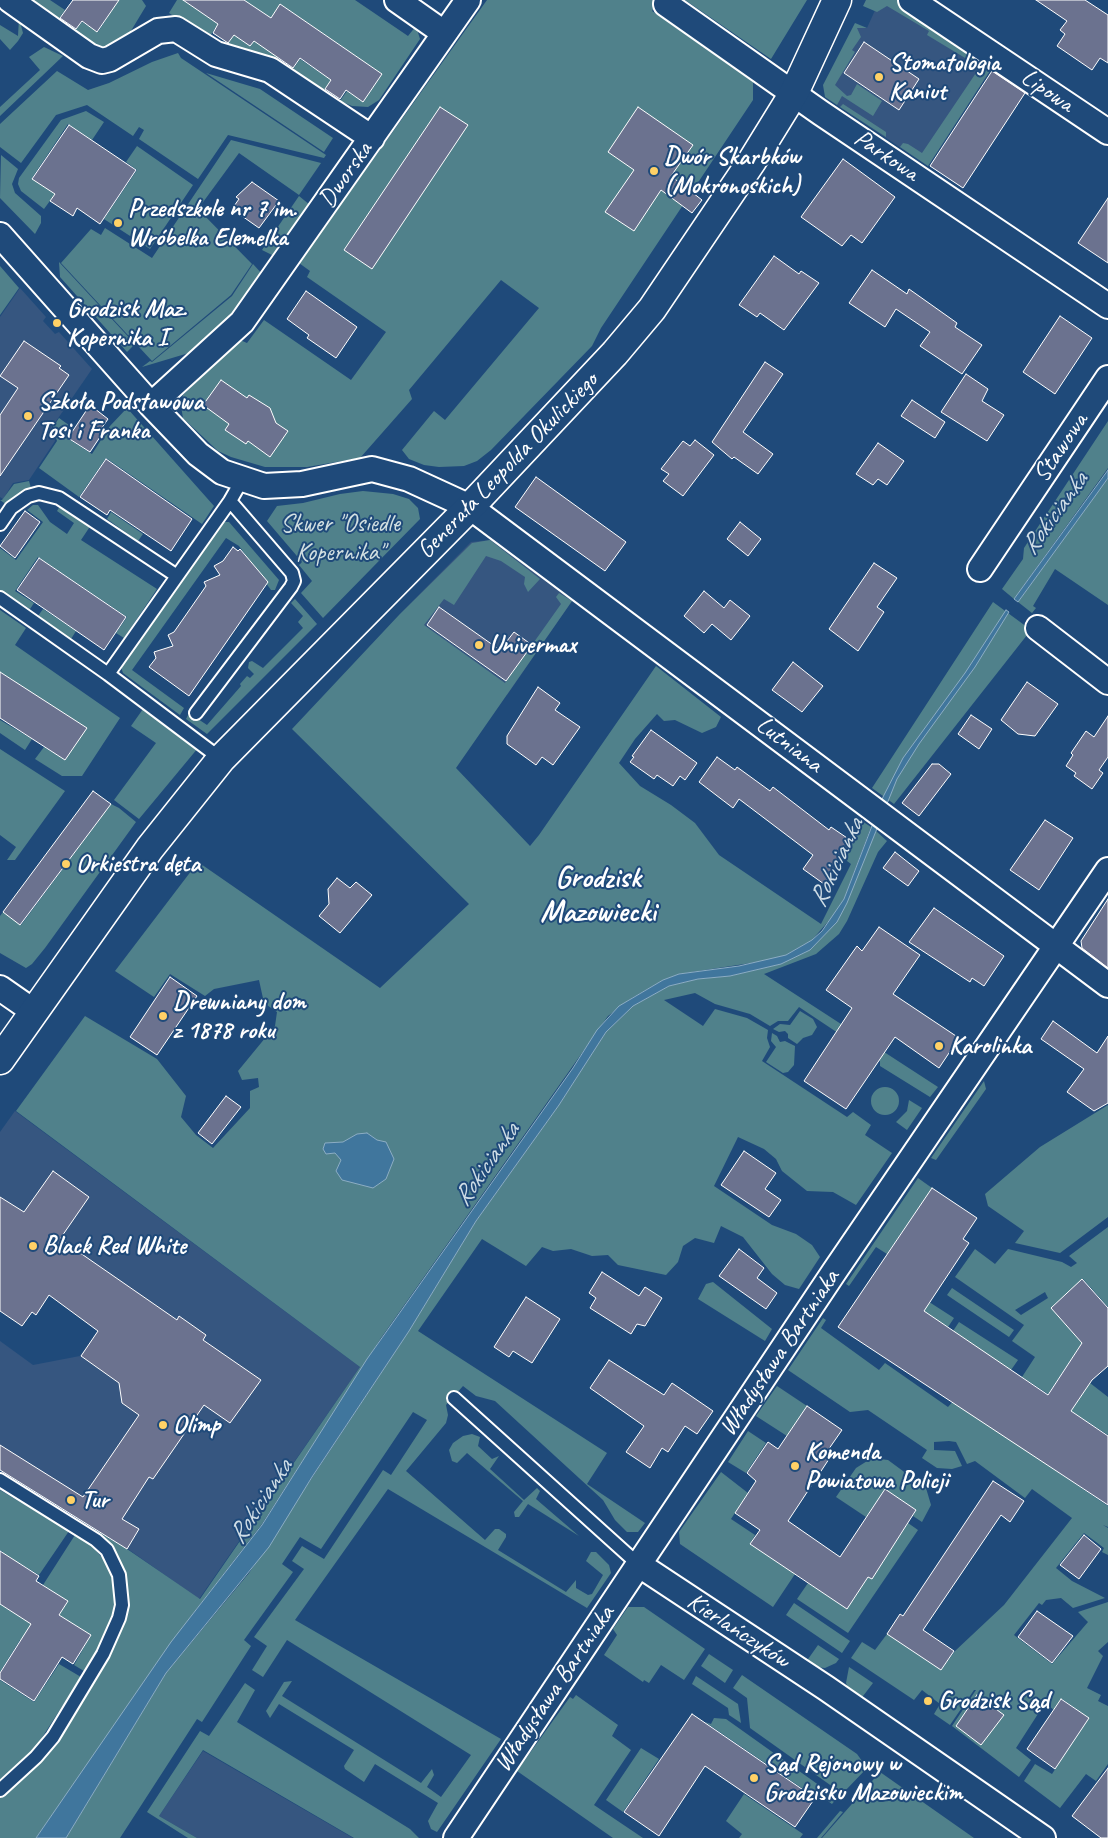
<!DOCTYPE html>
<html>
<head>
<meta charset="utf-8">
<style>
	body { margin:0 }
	canvas { display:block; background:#1f4a7a }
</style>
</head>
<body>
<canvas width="1108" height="1838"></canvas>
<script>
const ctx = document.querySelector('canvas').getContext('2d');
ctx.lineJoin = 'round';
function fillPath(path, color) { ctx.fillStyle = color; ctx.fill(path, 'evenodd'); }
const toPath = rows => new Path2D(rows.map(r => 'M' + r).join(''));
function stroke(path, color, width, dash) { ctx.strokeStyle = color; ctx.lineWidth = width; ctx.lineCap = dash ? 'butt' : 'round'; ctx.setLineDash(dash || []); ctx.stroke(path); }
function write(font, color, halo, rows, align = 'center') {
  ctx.font = font + ' Caveat,sans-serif'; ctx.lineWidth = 4; ctx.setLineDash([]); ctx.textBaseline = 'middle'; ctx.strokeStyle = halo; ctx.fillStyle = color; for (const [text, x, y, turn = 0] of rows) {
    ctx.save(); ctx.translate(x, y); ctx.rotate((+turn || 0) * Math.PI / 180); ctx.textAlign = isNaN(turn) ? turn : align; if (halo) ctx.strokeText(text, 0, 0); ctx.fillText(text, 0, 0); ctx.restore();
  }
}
fillPath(toPath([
	[887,3,992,68,928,166,837,105,830,84,857,28,867,28,877,6],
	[20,288,46,317,43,321,55,334,59,332,92,369,52,427,55,441,29,480,13,483,3,499,0,497,0,317],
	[491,540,572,601,507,695,399,615,471,542],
	[15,1111,360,1367,199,1599,125,1547,0,1469,0,1341,33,1365,80,1356,98,1331,105,1331,0,1260,0,1132],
	[203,1751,353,1838,197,1838,159,1816]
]), '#365680');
fillPath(toPath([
	[21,0,50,0,65,10,55,24],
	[112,0,142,0,146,6,123,44,101,51,72,34,82,22,98,32,116,4],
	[177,0,183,0,218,24,208,39,169,13],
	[244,0,355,0,408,36,416,26,420,39,379,100,368,107,352,106,340,101,347,91,363,102,382,74,280,4,271,18],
	[487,0,659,0,652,11,753,82,753,100,601,328,592,346,491,450,477,461,464,466,439,467,424,465,409,459,402,450,434,411,445,420,539,308,501,280,409,390,412,399,360,458,307,467,265,467,231,457,218,451,183,418,181,406,183,395,240,340,247,343,264,320,351,380,386,332,307,277,310,271,299,263],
	[685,0,807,0,771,59],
	[866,0,898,0,993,66,928,166,900,147,903,143,908,144,922,153,980,67,927,35,929,31,887,6,877,12,863,6],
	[19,18,23,33,18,41,10,50,0,39,0,25,18,36],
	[855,23,867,28,857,28,861,37,852,50,855,52,835,85,847,96,851,95,857,84,882,101,873,116,842,96,837,105,825,97,823,85],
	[261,32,284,48,275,62,224,49,234,35,250,46],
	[44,47,63,56,0,116,0,107,40,70,29,57],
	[178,53,181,58,326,155,324,158,228,135,198,179,139,139,144,130,139,127,133,136,87,105,56,115,21,163,0,147,0,124,57,71,88,90,109,83,152,62],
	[300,59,331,80,322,93,291,72],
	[206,73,260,89,333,138,324,152],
	[843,104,886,132,886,137,840,107],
	[86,111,104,122,92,140,68,124,32,178,55,194,44,209,21,191,18,184,19,178,61,120],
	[231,140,321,163,299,195,239,153,198,209,252,264,231,295,152,361,61,263,91,229,101,235,105,228,152,258],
	[137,146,193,185,150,249,104,219,137,170,126,162],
	[1,155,18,169,12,184,15,193,41,216,41,223,35,234,0,198],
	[299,196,310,205,274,256,262,250],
	[59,262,135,344,127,352,60,277],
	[253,264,263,275,233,316,192,352,142,367,150,361,152,362,232,296],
	[0,266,19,288,0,315],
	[127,408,214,506,202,524,106,458,79,497,39,468,57,441,53,427,59,418,73,428,67,438,92,454,110,426],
	[1108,421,1108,468,1014,599,1002,589,1023,559,1024,548],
	[1108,478,1108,605,1055,569,1033,606,1036,608,1032,613,1018,602],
	[29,481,31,488,7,505,0,500,2,500,14,484],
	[363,491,393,494,409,499,418,508,420,519,323,618,301,593,312,581,299,565,302,562,267,521,277,506,303,503,340,494],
	[33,505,38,505,50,522,67,534,74,523,57,511,60,506,91,525,81,540,157,589,124,638,116,633,127,617,38,557,15,591,34,603,30,609,0,590,0,548,16,560,43,522,27,510],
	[111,512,143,534,138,541,107,519],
	[222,522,229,522,279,580,275,590,271,590,239,546,226,538,132,670,184,708,180,715,123,673,121,667],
	[490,540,540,579,528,592,524,584,525,577,501,561,486,556,454,605,444,599,424,625,505,683,561,604,556,597,559,593,572,601,456,768,530,846,539,835,656,666,721,717,716,727,702,733,675,720,664,721,657,714,635,739,619,763,640,786,671,805,695,823,719,855,821,924,851,864,843,858,853,842,862,821,871,827,844,899,833,916,812,940,786,955,764,961,679,974,663,980,632,998,608,1016,381,1338,262,1524,192,1615,36,1838,0,1838,0,1797,22,1778,124,1617,109,1547,90,1527,127,1549,200,1599,360,1367,16,1111,85,1016,157,1059,186,1096,181,1117,196,1135,213,1148,250,1108,250,1091,259,1087,258,1078,242,1080,238,1071,275,1026,277,1012,264,1003,259,980,214,989,205,996,170,974,154,997,115,971,198,862,380,988,469,904,292,729,399,615,472,543],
	[295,599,317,624,207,734,186,719,189,713,207,725,241,686,240,684,247,676,250,678,254,674,248,668,249,662,252,661,263,668,303,628,298,622,303,616,291,603],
	[993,602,1031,630,894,804,872,788],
	[43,609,76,631,71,639,38,616],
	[0,610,26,628,15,645,120,718,82,776,62,776,35,759,44,747,65,760,86,728,0,672],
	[143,709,198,748,139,819,114,800,156,743,131,726],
	[0,720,32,739,25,750,0,733],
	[0,749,65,791,15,860,7,860,16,847,0,835],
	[111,804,119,808,136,822,45,948,32,964,26,968,0,953,0,916,3,912,21,925],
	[876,831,887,841,878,852,847,921,839,934,816,954,764,974,938,1087,930,1097,880,1066,880,1061,799,1007,788,1021,778,1021,770,1026,750,1014,715,1004,695,993,664,1000,703,1026,715,1009,747,1018,768,1030,767,1038,770,1047,762,1061,847,1117,853,1112,871,1125,865,1135,892,1153,856,1205,833,1192,807,1191,782,1171,776,1159,764,1149,738,1137,714,1186,772,1225,796,1234,812,1245,820,1257,799,1289,785,1285,772,1274,743,1237,721,1226,714,1243,695,1238,683,1246,678,1262,666,1275,618,1265,608,1255,592,1256,571,1249,553,1251,542,1247,526,1266,482,1239,418,1331,607,1453,587,1484,645,1523,638,1532,627,1532,615,1520,603,1500,495,1401,476,1396,463,1386,446,1405,448,1415,446,1423,406,1471,485,1540,495,1529,499,1529,506,1534,506,1537,498,1550,566,1592,576,1580,576,1588,588,1595,592,1594,603,1575,586,1561,591,1552,596,1552,609,1565,611,1573,587,1608,388,1489,295,1620,501,1739,437,1832,431,1829,428,1821,438,1803,375,1764,364,1782,345,1769,344,1766,354,1750,279,1704,270,1718,266,1711,284,1682,292,1681,282,1696,421,1783,432,1769,434,1775,427,1787,441,1797,471,1755,287,1640,263,1677,252,1670,267,1646,254,1637,304,1569,292,1561,302,1546,324,1559,383,1470,391,1475,427,1420,413,1412,321,1549,300,1537,282,1564,293,1572,244,1640,251,1646,202,1722,197,1719,120,1838,66,1838,166,1673,249,1573,409,1331,476,1221,559,1105,606,1032,633,1006,669,986,698,979,730,976,781,964,810,950,837,921],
	[800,1011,813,1019,817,1027,812,1035,803,1038,797,1044,788,1038,788,1034,785,1031,779,1032,773,1029,780,1024,790,1025],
	[772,1033,777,1036,780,1042,785,1041,795,1046,794,1065,788,1072,783,1073,766,1062,776,1047,771,1041],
	[984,1081,986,1089,936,1160,931,1158],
	'871 1101a14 14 0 1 1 28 0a14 14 0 1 1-28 0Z',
	[909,1100,922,1108,907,1130,896,1122,907,1111],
	[1108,1105,1108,1217,1060,1253,1015,1243,1024,1231,988,1206,985,1194,1040,1147],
	[918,1178,932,1188,887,1254,876,1247,849,1286,846,1284],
	[1108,1227,1108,1307,1083,1279,1051,1308,1082,1343,1048,1394,1022,1377,1035,1357,1012,1341,1024,1325,955,1277,975,1249,995,1264,1008,1249,1062,1262,1071,1267,1077,1263,1069,1256],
	[1045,1292,1048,1298,1021,1315,1015,1310],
	[713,1282,772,1329,765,1341,698,1299,706,1284],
	[952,1288,1014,1330,1009,1337,947,1295],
	[923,1298,954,1318,948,1327,917,1308],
	[823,1318,826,1320,821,1328,879,1370,885,1363,948,1407,956,1398,1037,1458,1108,1506,1108,1527,1103,1525,1108,1528,1108,1555,1102,1552,1104,1548,1084,1533,1056,1568,1072,1581,1105,1598,1073,1608,1061,1598,1046,1600,1042,1605,1039,1603,1014,1635,1052,1664,1088,1622,1078,1612,1108,1602,1108,1642,1098,1651,1103,1656,1087,1688,1101,1695,1098,1701,1108,1706,1108,1764,1096,1781,1086,1774,1060,1808,1024,1781,1035,1764,1052,1774,1089,1718,1062,1699,1054,1710,1045,1703,1016,1748,1031,1760,1019,1777,952,1726,976,1690,974,1690,950,1725,934,1714,940,1704,922,1690,914,1700,851,1658,862,1642,875,1650,887,1634,941,1670,955,1651,1004,1605,1072,1518,1032,1489,1025,1498,975,1461,967,1464,956,1442,949,1441,934,1442,934,1450,955,1451,962,1466,952,1469,937,1468,922,1458,927,1450,868,1410,850,1412,788,1370],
	[959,1322,1018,1360,1011,1370,953,1331],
	[1090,1383,1108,1397,1108,1435,1071,1411],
	[777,1386,807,1406,787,1436,756,1416],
	[748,1431,766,1443,746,1473,728,1462],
	[472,1434,480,1437,478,1446,492,1459,499,1456,490,1469,524,1500,537,1488,540,1491,536,1499,579,1536,528,1504,519,1517,515,1517,514,1512,523,1501,467,1453,457,1463,452,1461,449,1450,453,1443,463,1436],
	[872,1458,888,1460,926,1488,931,1505,922,1522,913,1516,916,1510,885,1489,866,1517,836,1497,856,1468],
	[721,1472,748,1493,731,1519,755,1535,750,1544,795,1574,773,1607,680,1544,679,1532],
	[0,1490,69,1531,39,1575,19,1563,16,1567,0,1557,3,1552,0,1550],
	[908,1523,918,1530,848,1633,797,1599,808,1583,847,1609,868,1577,872,1579],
	[75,1535,91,1545,106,1562,113,1578,115,1591,113,1615,97,1650,84,1671,74,1665,91,1635,59,1615,68,1601,43,1585],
	[794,1603,850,1641,842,1653,786,1615],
	[0,1604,23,1619,32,1620,29,1645,20,1640,0,1672],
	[628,1607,644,1607,705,1649,684,1680,661,1665,649,1683,644,1680,643,1682,604,1655,617,1635,613,1629],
	[818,1645,839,1659,836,1663,825,1668,815,1667,806,1662],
	[709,1654,733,1670,725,1683,701,1666],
	[59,1664,81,1677,34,1750,0,1781,0,1680,34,1702],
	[849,1667,873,1683,860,1700,849,1690,846,1683],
	[742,1675,857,1754,867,1768,844,1792,840,1792,750,1728,747,1698,733,1688],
	[696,1676,738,1704,741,1723,729,1715,728,1708,692,1684],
	[245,1683,255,1690,237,1722,410,1829,419,1838,354,1838,203,1750,159,1816,197,1838,188,1838,147,1812,200,1731,209,1736],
	[576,1695,618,1725,612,1736,631,1750,594,1805,643,1838,613,1838,517,1771,570,1697,573,1699],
	[714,1718,726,1719,837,1798,832,1804,815,1792,812,1795,705,1722,711,1724],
	[641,1748,659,1759,623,1812,606,1800],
	[880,1772,974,1838,822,1838],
	[744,1794,803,1834,800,1838,739,1838,742,1834,726,1821],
	[840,1811,843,1812,821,1838,817,1838]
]), '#50818b');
const water = toPath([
	[1108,470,1108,478,1098,492,1018,602,1014,599,1108,470],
	[1006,610,1009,612,975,667,919,744,897,779,847,903,837,922,810,950,781,964,730,976,698,979,669,986,633,1006,606,1032,559,1105,476,1221,409,1331,312,1477,269,1547,166,1673,66,1838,36,1838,171,1642,262,1525,367,1359,573,1068,597,1030,619,1006,663,980,679,974,739,966,786,955,812,940,822,931,844,899,883,797,903,758,965,673,1006,610],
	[367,1133,377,1140,386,1142,394,1159,386,1179,373,1188,342,1180,336,1171,341,1160,335,1153,326,1154,323,1149,325,1143,343,1142,357,1134,367,1133]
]);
fillPath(water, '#40769d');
stroke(water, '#8cadc4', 1);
const building = toPath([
	[73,0,119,0,97,32,82,21,76,29,60,18,73,0],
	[183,0,244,0,271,18,280,4,382,74,363,102,346,90,340,99,325,89,331,80,300,58,293,68,254,41,250,46,234,35,228,43,213,33,218,24,183,0],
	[1036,0,1085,0,1108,15,1108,63,1100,58,1092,70,1057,46,1065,34,1060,30,1067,21,1036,0],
	[864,42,919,79,899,110,844,73,864,42],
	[992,71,1025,93,963,188,930,166,992,71],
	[440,107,468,125,372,269,344,250,440,107],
	[638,107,693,145,671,176,702,200,692,213,661,190,634,231,605,212,634,170,608,152,638,107],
	[69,125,136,170,100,224,77,208,73,216,50,201,55,194,32,179,69,125],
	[843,159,895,197,862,243,851,235,842,246,801,217,843,159],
	[252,182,279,201,259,228,232,209,239,199,236,197,252,182],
	[1108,198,1108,263,1078,243,1108,198],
	[774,256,799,274,801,271,819,283,784,330,760,313,757,317,739,305,774,256],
	[872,270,907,294,909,289,957,323,955,327,982,345,962,374,920,346,930,332,896,309,885,327,849,303,872,270],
	[306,291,357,327,336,358,307,338,309,335,287,319,306,291],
	[1060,316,1092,338,1055,394,1023,372,1060,316],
	[24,341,61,366,59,368,69,375,0,476,0,415,18,388,0,376,24,341],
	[765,362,783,374,743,432,773,454,758,474,734,457,732,459,712,442,765,362],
	[966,374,988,389,982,401,1004,415,987,441,941,412,966,374],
	[221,380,247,398,249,395,270,408,276,423,288,431,270,457,248,441,246,444,225,430,229,424,203,405,221,380],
	[912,400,945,422,935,438,901,416,912,400],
	[90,405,108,419,99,432,102,434,90,452,68,438,90,405],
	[695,440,714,455,683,496,663,481,669,474,661,469,683,441,690,446,695,440],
	[878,443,904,461,887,485,878,479,873,485,856,474,878,443],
	[106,459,192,519,171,551,110,510,107,515,80,497,106,459],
	[536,477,626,542,605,571,515,507,536,477],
	[25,511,40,522,15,558,0,546,25,511],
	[740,522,761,539,748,556,727,539,740,522],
	[233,547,238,551,240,549,268,582,189,696,149,667,156,658,154,652,173,646,168,635,174,632,206,586,204,582,220,575,214,566,223,561,233,547],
	[39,558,126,617,104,650,17,590,39,558],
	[874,563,897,578,877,607,884,612,858,651,829,629,874,563],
	[704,591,724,608,730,600,750,616,731,640,712,624,704,633,684,616,704,591],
	[439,607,500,650,514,632,532,645,506,681,427,625,439,607],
	[793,662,823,686,802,712,772,690,793,662],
	[0,672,87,728,65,760,0,718,0,672],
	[1027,682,1058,704,1035,736,1018,734,1001,720,1027,682],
	[538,687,560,703,555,710,580,727,553,765,542,757,536,765,507,744,507,736,538,687],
	[971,715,992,729,979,749,958,734,971,715],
	[1108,716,1108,757,1099,770,1103,773,1092,789,1074,776,1076,773,1066,766,1073,755,1071,753,1086,731,1094,737,1108,716],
	[651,730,697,763,685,780,680,776,673,786,657,775,654,779,630,762,634,757,632,756,651,730],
	[717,757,735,770,737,767,770,791,773,787,829,830,831,827,853,842,824,884,803,869,813,855,739,799,733,808,699,782,717,757],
	[932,764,939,764,951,774,919,816,902,803,932,764],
	[93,791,111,804,20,925,3,912,93,791],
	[1045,820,1073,838,1039,890,1010,870,1045,820],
	[895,852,919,871,908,886,883,868,895,852],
	[337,878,350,888,356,882,372,895,340,933,319,916,329,904,328,889,337,878],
	[1108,899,1108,968,1082,948,1081,941,1108,899],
	[934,908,1004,956,984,986,972,978,970,982,909,942,934,908],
	[879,927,920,955,893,994,959,1038,939,1068,895,1037,846,1109,804,1081,852,1008,826,990,857,946,862,951,879,927],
	[170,977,197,996,157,1055,130,1037,170,977],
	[1053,1021,1097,1053,1108,1036,1108,1103,1094,1111,1067,1092,1084,1069,1041,1039,1053,1021],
	[226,1096,241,1107,212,1144,198,1133,226,1096],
	[744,1151,776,1173,765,1189,781,1200,769,1217,721,1185,744,1151],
	[53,1171,89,1197,60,1239,177,1320,179,1316,206,1335,203,1340,261,1380,230,1423,204,1405,153,1479,149,1477,122,1519,139,1529,127,1549,0,1470,0,1445,83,1497,139,1415,122,1403,119,1383,81,1356,98,1331,49,1295,36,1315,32,1312,22,1326,0,1311,0,1197,24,1212,53,1171],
	[932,1188,977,1218,963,1239,969,1243,924,1311,1048,1395,1082,1343,1051,1308,1082,1279,1108,1308,1108,1366,1092,1380,1071,1411,1108,1436,1108,1505,838,1327,932,1188],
	[739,1249,764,1268,757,1278,777,1293,766,1309,719,1276,739,1249],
	[602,1272,639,1296,645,1287,662,1298,645,1326,637,1324,631,1334,590,1308,596,1298,589,1293,602,1272],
	[526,1297,560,1319,532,1363,513,1351,509,1357,494,1347,526,1297],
	[609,1360,664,1395,672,1383,713,1411,697,1434,685,1426,668,1452,662,1448,650,1468,626,1452,644,1426,590,1388,609,1360],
	[807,1406,842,1430,826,1453,831,1456,788,1521,840,1557,885,1489,916,1510,872,1579,868,1577,847,1609,750,1544,760,1530,735,1513,756,1481,747,1473,768,1442,778,1449,807,1406],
	[993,1481,1024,1501,1010,1522,1001,1515,923,1630,954,1651,941,1670,887,1634,900,1614,903,1616,993,1481],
	[1084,1535,1101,1549,1079,1579,1060,1565,1084,1535],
	[0,1551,39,1576,36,1581,68,1601,59,1615,91,1635,73,1664,62,1657,34,1701,0,1679,0,1673,31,1624,0,1604,0,1551],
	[1037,1611,1073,1636,1052,1663,1018,1637,1037,1611],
	[977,1695,1004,1715,981,1745,956,1726,977,1695],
	[1061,1699,1089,1718,1055,1769,1027,1749,1061,1699],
	[692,1714,815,1798,795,1827,705,1766,659,1836,624,1812,692,1714],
	[1108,1768,1108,1838,1101,1838,1072,1816,1108,1768]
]);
fillPath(building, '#6b728f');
stroke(building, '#fff', 1);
const lane = toPath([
	[0,524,11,508,28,496,39,493,59,498,177,576],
	[0,598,108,674,221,759],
	[108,674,230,501,242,480],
	[196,713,291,587,294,581,292,573,230,501],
	[454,1398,638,1564],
	[0,1480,96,1540,107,1550,119,1575,122,1605,119,1618,103,1654,53,1737,36,1757,0,1790]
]);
const street = toPath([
	[10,0,89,56,102,61,110,59,158,31,176,29,216,54,270,70,372,138],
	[397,0,444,33],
	[911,0,1108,132],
	[666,4,821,113,1108,306],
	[0,235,151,405,198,454,222,472,264,486,302,484,372,469,409,479,470,507,1108,985],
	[151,405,242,322,468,0],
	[980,569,1108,378],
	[1038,628,1108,682],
	[0,988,33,1011],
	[638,1564,826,1688,1043,1838],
	[456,1838,834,1272,1108,870]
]);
const secondary = toPath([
	[0,1060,150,848,221,759,470,507,615,353,652,309,752,161,794,93,837,0]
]);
stroke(lane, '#fff', 16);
stroke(street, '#fff', 28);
stroke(secondary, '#fff', 31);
stroke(lane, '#1f4a7a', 12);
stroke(street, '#1f4a7a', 24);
stroke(secondary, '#1f4a7a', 28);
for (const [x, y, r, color] of [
	[879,77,5,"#ffd166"],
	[654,171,5,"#ffd166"],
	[118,223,5,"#ffd166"],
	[57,323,5,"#ffd166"],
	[28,416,5,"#ffd166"],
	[479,645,5,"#ffd166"],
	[66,864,5,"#ffd166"],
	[163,1016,5,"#ffd166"],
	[939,1046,5,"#ffd166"],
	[33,1246,5,"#ffd166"],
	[163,1425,5,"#ffd166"],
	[795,1466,5,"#ffd166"],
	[71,1500,5,"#ffd166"],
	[928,1701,5,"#ffd166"],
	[754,1778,5,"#ffd166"]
]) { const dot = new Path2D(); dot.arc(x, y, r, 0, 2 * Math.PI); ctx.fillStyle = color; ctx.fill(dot); stroke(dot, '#1f4a7a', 2); }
write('bold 25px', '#fff', '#1f4a7a', [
	["Stomatologia",889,63],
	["Kaniut",889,92],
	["Dwór Skarbków",664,157],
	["(Mokronoskich)",664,186],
	["Przedszkole nr 7 im.",128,209],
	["Wróbelka Elemelka",128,238],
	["Grodzisk Maz.",67,309],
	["Kopernika I",67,338],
	["Szkoła Podstawowa",38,402],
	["Tosi i Franka",38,431],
	["Univermax",489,645],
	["Orkiestra dęta",76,864],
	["Drewniany dom",173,1002],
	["z 1878 roku",173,1031],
	["Karolinka",949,1046],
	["Black Red White",43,1246],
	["Olimp",173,1425],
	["Komenda",805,1452],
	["Powiatowa Policji",805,1481],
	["Tur",81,1500],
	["Grodzisk Sąd",938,1701],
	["Sąd Rejonowy w",764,1764],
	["Grodzisku Mazowieckim",764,1793]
], 'left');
write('25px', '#fff', '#1f4a7a', [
	["Lipowa",1047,91,34],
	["Parkowa",886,156,34],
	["Dworska",346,175,-55],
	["Stawowa",1061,448,-56],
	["Generała Leopolda Okulickiego",508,466,-46],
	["Lutniana",789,745,37],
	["Władysława Bartniaka",780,1353,-56],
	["Kierlańczyków",738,1631,33],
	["Władysława Bartniaka",555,1689,-56]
]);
write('25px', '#d3e0e2', '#1f4a7a', [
	["Skwer \"Osiedle",340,524],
	["Kopernika\"",340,553]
]);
write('italic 26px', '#cfdde6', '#1f4a7a', [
	["Rokicianka",1055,514,-54],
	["Rokicianka",837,863,-65],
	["Rokicianka",487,1165,-55],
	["Rokicianka",261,1502,-57]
]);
write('bold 30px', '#fff', '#1f4a7a', [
	["Grodzisk",598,879],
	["Mazowiecki",598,913]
]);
</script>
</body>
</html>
